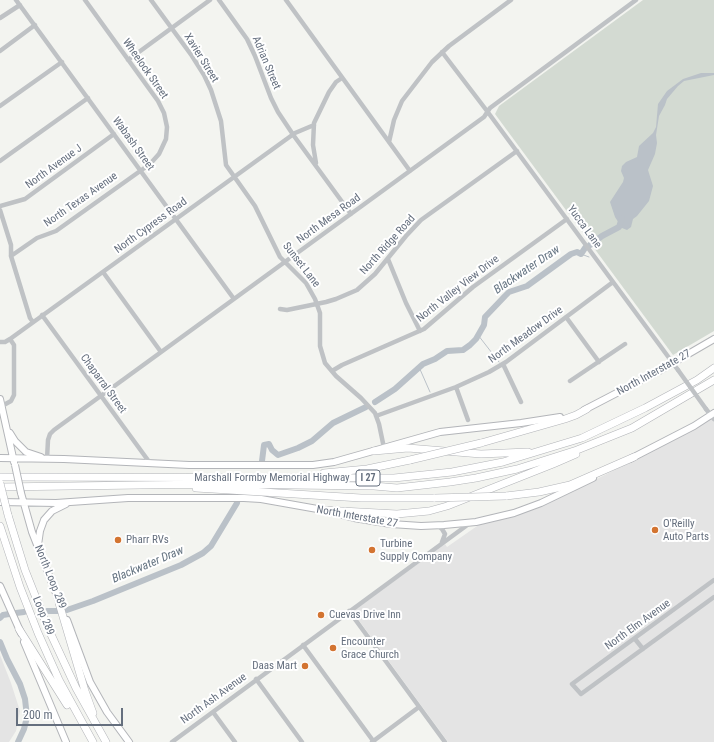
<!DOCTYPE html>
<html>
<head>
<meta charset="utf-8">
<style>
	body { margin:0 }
	#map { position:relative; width:714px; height:742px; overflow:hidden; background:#f3f4f0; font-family:"Roboto Condensed",sans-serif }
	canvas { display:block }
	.scale { position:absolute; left:16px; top:708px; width:107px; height:18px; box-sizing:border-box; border:2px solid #656f7e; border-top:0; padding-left:5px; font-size:12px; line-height:14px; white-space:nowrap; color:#656f7e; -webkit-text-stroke:3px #fff; paint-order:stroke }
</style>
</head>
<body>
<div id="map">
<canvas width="714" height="742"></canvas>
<div class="scale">200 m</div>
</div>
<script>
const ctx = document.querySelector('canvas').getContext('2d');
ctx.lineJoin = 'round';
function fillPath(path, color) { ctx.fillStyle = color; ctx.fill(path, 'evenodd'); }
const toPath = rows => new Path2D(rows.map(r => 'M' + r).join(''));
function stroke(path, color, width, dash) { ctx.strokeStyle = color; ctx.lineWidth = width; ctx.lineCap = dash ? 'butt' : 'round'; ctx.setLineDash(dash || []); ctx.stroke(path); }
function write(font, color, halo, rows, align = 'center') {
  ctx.font = font + ' "Roboto Condensed",sans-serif'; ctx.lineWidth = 4; ctx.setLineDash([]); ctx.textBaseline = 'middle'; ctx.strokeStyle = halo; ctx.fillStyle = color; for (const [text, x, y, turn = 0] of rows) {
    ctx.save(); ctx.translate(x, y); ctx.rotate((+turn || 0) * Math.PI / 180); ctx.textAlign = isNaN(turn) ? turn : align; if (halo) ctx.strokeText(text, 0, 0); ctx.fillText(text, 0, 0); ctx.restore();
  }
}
fillPath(toPath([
	[714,416,714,742,448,742,355,615,356,609,445,544,447,547,480,524,573,491,680,437],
	[0,655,11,683,20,711,16,731,9,742,0,742]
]), '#e4e4e4');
fillPath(toPath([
	[643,0,714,0,714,331,673,355,495,114,499,106]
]), '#d3dad2');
fillPath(toPath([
	[701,73,714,73,714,75,684,81,678,86,667,99,665,105,659,116,656,135,657,143,655,154,648,170,653,186,649,201,637,216,633,219,631,227,627,230,622,228,615,217,610,202,623,182,624,178,621,171,622,166,626,162,637,157,639,146,653,133,656,127,658,104,667,91,683,79]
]), '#bac1c8');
stroke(toPath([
	[581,254,589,257],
	[478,335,499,362],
	[419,367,430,392]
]), '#bac1c8', 1);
stroke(toPath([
	[590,245,602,236,619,227,622,218],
	[375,402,395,389,423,364,435,359,447,351,463,350,470,345,476,339,484,325,485,317,505,296,509,292,527,286,571,254,577,252,581,254,585,248],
	[262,461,264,445,269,444,272,450,278,455,298,448,312,441,333,423,366,407],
	[67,610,93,601,181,565,203,553,211,546,237,503],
	[47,611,59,611],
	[16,613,24,612],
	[0,618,3,615,9,614],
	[0,642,7,659,20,684,25,699,27,717,24,729,18,742]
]), '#bac1c8', 6);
const major = toPath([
	[0,399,14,462],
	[584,410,659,371,714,339],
	[10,433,15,441,26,452,41,457],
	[0,458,64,459,189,465,313,465,334,462,440,432,521,423,560,417],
	[630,459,694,426,714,413],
	[21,493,32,532,61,606],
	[0,502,56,503,128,498,244,498,261,499,323,510,354,518,391,524,421,526,444,525,476,522,514,513,541,503,593,478],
	[38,545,40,531,44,520,52,511,66,504],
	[0,586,21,633],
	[67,620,90,682,107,712,129,742],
	[24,642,66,742]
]);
const highway = toPath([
	[481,443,565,419,576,415,587,409],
	[374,451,408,448,481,454,528,452],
	[324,473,367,469,410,460],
	[0,477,394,478,452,472,503,462,582,438,645,408,697,380,714,368],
	[0,487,211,484,374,486,397,488,450,482,476,478,517,469,577,450,632,428,714,380],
	[196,488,361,498,435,498],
	[506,496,539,492,570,485,634,457],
	[323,510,397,514,429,511,447,506,553,464,576,454],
	[8,515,25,570,48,628,76,688,106,742],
	[0,526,20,587,38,633,59,680,93,742],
	[59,603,85,691,93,713],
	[19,629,67,705]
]);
stroke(major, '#b3b5b9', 8);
stroke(highway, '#b2b4b8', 8);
stroke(toPath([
	[16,0,234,299],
	[151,0,192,56,204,75,211,90,221,121,226,165,255,206,280,257,306,283,315,299,320,313,320,346,325,363,336,376,361,398,375,413,379,424,384,448],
	[219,0,247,39,255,56,271,98,278,112,294,136,351,214],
	[286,0,410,171],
	[0,18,20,5],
	[0,51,35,25],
	[442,52,487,111,678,370],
	[128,60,210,0],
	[0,106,62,62],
	[389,142,394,120,402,101,432,62,449,46,511,0],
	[0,161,88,98],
	[316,163,313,145,314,123,329,92,336,82,342,78],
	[0,206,25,199,114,134],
	[0,210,11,245,11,256,30,318,33,322],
	[11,256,37,238,56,231,150,164,159,154,166,139,167,127,164,113,158,101,85,0],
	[388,259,406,303,420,331],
	[103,272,161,352],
	[280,309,287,310,326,302,336,299,357,290,375,274,406,236,421,220,517,151],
	[42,315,150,463],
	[566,317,599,362],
	[0,342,5,342,10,339,295,133,314,125],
	[503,364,521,402],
	[332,371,342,365,424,329,473,287,567,219],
	[570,381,625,344],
	[456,387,468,420],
	[2,406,11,401,14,395,14,345,10,339],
	[706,409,714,419],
	[376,416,456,387,489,372,506,362,613,282],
	[47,459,48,440,50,434,54,430,484,117,490,108,636,0],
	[438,526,442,529,445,534,442,542],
	[714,580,572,684,581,694,714,597],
	[349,611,445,742],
	[635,639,643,649],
	[303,645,374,742],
	[256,679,302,742],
	[213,712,235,742],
	[172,742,470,523],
	[372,742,419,707]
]), '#bfc2c5', 4.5);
stroke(major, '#fff', 6);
stroke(highway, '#fff', 7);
const majorBridge = toPath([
	[15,465,21,493]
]);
const highwayBridge = toPath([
	[410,460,481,443],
	[0,483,8,515],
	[435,498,506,496]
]);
stroke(majorBridge, '#b3b5b9', 8, []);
stroke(highwayBridge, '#b2b4b8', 8, []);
stroke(toPath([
	[678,370,706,409]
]), '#bfc2c5', 4.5);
stroke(majorBridge, '#fff', 6);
stroke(highwayBridge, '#fff', 7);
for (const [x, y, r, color] of [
	[655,530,4,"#d37431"],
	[118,540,4,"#d37431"],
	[372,550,4,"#d37431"],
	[321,615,4,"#d37431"],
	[333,648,4,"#d37431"],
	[305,666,4,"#d37431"]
]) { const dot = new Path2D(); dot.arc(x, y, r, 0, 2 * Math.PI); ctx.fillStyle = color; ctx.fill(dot); stroke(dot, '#fff', 1.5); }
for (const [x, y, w] of [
	[368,478,24]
]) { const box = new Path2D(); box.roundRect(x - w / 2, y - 8, w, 16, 3); ctx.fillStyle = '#fff'; ctx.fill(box); stroke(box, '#656f7e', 1); }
write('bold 10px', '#656f7e', null, [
	["I 27",368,478]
]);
write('11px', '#656f7e', '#fff', [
	["Xavier Street",201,58,58],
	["Adrian Street",266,63,67],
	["Wheelock Street",145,69,55],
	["Wabash Street",133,144,54],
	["North Avenue J",54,167,-36],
	["North Texas Avenue",81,200,-35],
	["North Mesa Road",329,219,-36],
	["North Cypress Road",151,226,-36],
	["Yucca Lane",584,227,54],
	["North Ridge Road",388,245,-48],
	["Sunset Lane",301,265,52],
	["North Valley View Drive",458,289,-38],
	["North Meadow Drive",526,335,-36],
	["North Interstate 27",654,373,-29],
	["Chaparral Street",103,384,54],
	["Marshall Formby Memorial Highway",272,478],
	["North Interstate 27",357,517,10],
	["North Loop 289",50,577,68],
	["Loop 289",43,616,68],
	["North Elm Avenue",638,625,-36],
	["North Ash Avenue",214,699,-36]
]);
write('11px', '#656f7e', '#fff', [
	["O'Reilly",663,524],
	["Auto Parts",663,537],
	["Pharr RVs",126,540],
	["Turbine",380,544],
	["Supply Company",380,557],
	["Cuevas Drive Inn",329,615],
	["Encounter",341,642],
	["Grace Church",341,655],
	["Daas Mart",297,666,"right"]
], 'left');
write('italic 12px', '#667583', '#fff', [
	["Blackwater Draw",527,270,-34],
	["Blackwater Draw",148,565,-23]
]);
</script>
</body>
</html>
